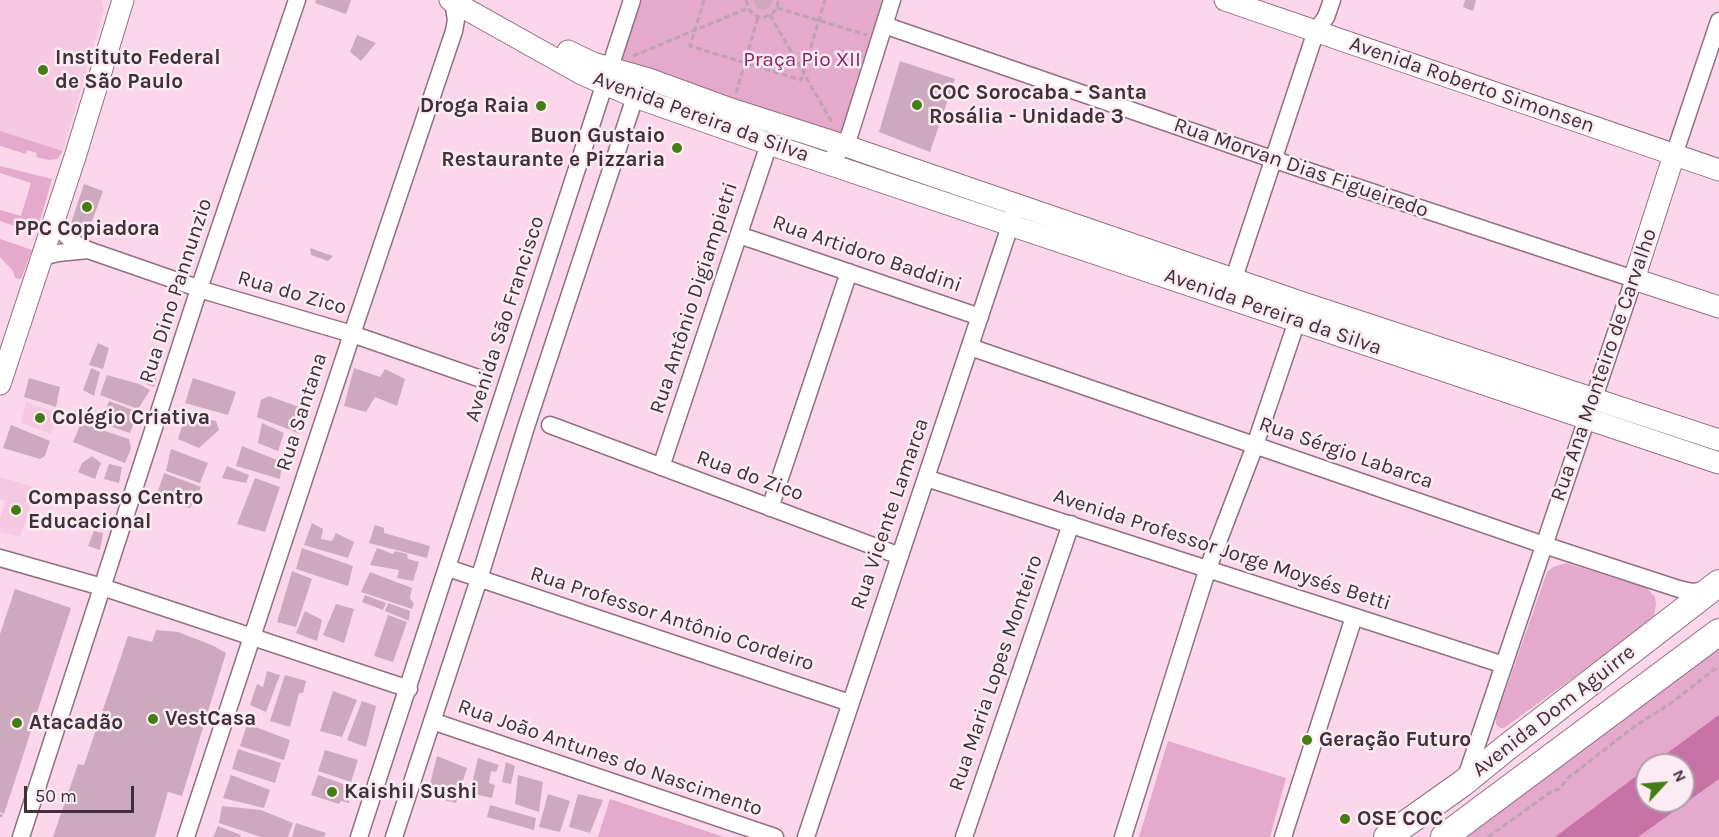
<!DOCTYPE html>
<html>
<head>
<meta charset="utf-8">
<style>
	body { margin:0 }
	#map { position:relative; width:1719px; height:837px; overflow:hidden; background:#fcd7eb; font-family:Karla,sans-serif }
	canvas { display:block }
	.north { position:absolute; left:1635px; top:753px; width:60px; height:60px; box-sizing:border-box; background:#fbebf3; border:2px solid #b0a1a9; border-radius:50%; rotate:64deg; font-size:16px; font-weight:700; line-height:24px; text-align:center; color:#403139 }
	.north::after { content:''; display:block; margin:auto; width:21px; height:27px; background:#457d14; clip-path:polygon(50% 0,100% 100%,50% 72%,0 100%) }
	.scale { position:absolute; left:24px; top:786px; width:110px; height:27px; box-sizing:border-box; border:3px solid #403139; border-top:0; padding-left:8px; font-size:18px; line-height:21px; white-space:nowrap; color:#403139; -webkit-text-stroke:4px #fbebf3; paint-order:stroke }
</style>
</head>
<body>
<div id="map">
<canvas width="1719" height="837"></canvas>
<div class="north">N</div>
<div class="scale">50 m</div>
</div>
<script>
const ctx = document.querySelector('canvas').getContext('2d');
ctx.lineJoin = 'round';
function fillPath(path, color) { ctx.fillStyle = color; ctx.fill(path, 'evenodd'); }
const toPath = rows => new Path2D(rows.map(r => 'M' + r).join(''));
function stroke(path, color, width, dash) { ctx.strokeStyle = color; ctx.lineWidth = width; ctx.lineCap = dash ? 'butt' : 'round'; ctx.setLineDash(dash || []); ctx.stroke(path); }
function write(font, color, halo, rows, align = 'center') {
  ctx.font = font + ' Karla,sans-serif'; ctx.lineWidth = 5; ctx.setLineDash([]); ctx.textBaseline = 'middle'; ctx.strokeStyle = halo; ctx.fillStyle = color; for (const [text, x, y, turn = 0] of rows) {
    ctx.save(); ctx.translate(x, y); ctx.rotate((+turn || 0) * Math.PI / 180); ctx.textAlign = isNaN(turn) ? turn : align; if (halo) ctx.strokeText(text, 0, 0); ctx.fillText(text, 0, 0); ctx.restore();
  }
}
fillPath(toPath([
	[0,0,102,0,104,10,63,151,0,131],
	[26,402,58,413,52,434,21,423],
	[0,477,37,488,20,537,0,532,0,519,5,501,0,499]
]), '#f5c9e1');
fillPath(toPath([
	[642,0,882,0,840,135,621,61],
	[0,131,63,151,57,159,49,160,36,157,37,153,27,150,26,154,0,146],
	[0,166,52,179,37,231,33,232,0,221,0,210,21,216,31,183,0,173],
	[0,239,32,250,21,279,15,278,13,271,0,257],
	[1566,563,1647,588,1655,597,1656,605,1654,616,1646,625,1504,728,1500,728,1496,724,1496,718,1547,572,1553,567],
	[1719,645,1719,837,1463,837,1543,779],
	[1647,765,1683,765,1683,801,1647,801],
	[1168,741,1286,778,1270,837,1139,837],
	[610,799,724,837,598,837]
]), '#e5a9cb');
fillPath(toPath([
	[1719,715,1719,779,1638,837,1555,837,1647,768,1647,801,1683,801,1683,765,1651,765]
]), '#c772a5');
fillPath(toPath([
	[316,0,351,0,346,14,315,3],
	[753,0,772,0,772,2,769,8,763,10,757,8],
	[1465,0,1476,0,1473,11,1463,7],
	[357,35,376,43,361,61,350,52],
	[900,61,955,79,930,152,879,132],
	[84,184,103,191,88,232,71,223],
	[310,248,333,256,328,261,311,255],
	[98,343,109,348,103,369,89,365],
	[91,368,100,372,94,396,83,390],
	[151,368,158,370,154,387,146,384],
	[354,368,380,377,385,369,405,379,397,406,375,397,366,412,344,406],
	[107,375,139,384,150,390,138,409,100,395],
	[29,378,60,387,56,407,24,397],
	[193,378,236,392,228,415,185,403],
	[269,396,307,410,298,433,257,417,261,400],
	[109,401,138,412,130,433,101,423],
	[186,414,216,421,219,430,199,448,178,439],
	[81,423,129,439,131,448,125,463,73,442],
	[262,423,284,433,278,451,258,443],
	[11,425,50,441,45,456,40,459,3,448],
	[242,446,282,462,280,479,236,466],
	[171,449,208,463,200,483,166,471],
	[92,456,102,464,100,465,95,479,78,472,82,463],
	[109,464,122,467,119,483,104,479],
	[227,466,249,475,246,483,222,478],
	[164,473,201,487,190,508,155,500],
	[255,478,280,487,265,532,237,524],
	[312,523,323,529,321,539,332,541,336,533,354,542,348,558,304,545],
	[375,525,384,528,384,533,430,546,427,558,369,543],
	[94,531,103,533,100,550,88,546],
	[302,548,353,566,348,586,296,569],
	[377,548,393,554,395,551,407,554,408,559,419,562,413,581,397,578,399,570,370,565],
	[292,571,312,579,296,627,277,622],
	[370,572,412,588,410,598,414,604,412,609,361,592],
	[15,589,71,608,4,814,0,812,0,634],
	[365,595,386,603,383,610,362,602],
	[388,603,410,611,409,621,385,611],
	[336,604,354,609,344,643,323,635],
	[305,611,322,620,317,641,296,633],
	[388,615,407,622,393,662,374,656],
	[156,630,178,632,214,646,226,653,182,796,168,792,155,837,53,837,78,764,84,765,128,636,152,642],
	[267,671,280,675,266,712,250,705,257,684,263,687],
	[285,675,306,681,303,693,299,693,290,727,270,721],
	[333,691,357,700,342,737,320,731],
	[362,701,376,706,366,747,347,740],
	[247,724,290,740,284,760,240,746],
	[238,749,281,763,275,783,232,769],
	[325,750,358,760,351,782,318,771],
	[437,756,467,768,456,803,427,796],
	[478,758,499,765,496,772,491,771,489,783,495,785,492,798,470,793],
	[506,762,515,766,511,784,502,782],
	[231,775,270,790,264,808,223,798],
	[318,775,352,787,349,803,341,801,339,804,311,795],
	[518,775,543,782,539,812,515,804],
	[548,794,570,801,560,832,539,827],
	[578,794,603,800,590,833,569,827],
	[490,805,536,818,534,830,487,817],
	[222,806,261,810,293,823,288,837,261,837,219,823],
	[296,823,326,833,324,837,292,837],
	[218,826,241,835,240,837,213,837]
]), '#cda9bd');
const minor = toPath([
	[884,25,1272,159,1634,279,1465,780],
	[1674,155,1719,21],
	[827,162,846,146,892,0],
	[54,220,62,231,73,242,88,250,209,292,352,334,484,380],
	[739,235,980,317],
	[42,257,58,253,88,250],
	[1232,291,1234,278,1316,31,1326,17,1332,0],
	[970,347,1544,545,1679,589,1692,592,1709,590],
	[550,425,900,556],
	[661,467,769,144],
	[926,478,1504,665],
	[770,508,849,272],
	[0,558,102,587,409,689],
	[448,568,850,703],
	[432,721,775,837],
	[21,837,199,289,297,0],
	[186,837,352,334,454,31,456,20,453,1],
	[359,837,632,0],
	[394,837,479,579,526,427,635,97],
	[806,837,1014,214],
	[964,837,1071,524],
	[1123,837,1208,568,1253,451,1297,321],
	[1283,837,1354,617]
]);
const major = toPath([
	[450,0,582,74,635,97,769,144,1719,463],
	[1225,0,1719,170],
	[568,51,593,63,649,79,731,109,846,146,1303,303,1719,440],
	[1674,155,1634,279,1719,307],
	[0,384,75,157,123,0]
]);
const highway = toPath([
	[1387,837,1463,783,1506,748,1719,583],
	[1444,837,1719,632]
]);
stroke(minor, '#917082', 19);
stroke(major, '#917082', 23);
stroke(highway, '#917082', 28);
stroke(toPath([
	[704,0,690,46,801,80,825,0],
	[746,0,750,11,758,17,764,17,773,13,777,8,778,0],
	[777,8,867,35],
	[770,15,833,124],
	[633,56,748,8],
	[736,93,758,17],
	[0,815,2,816],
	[1488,837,1552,791,1559,789,1568,778,1635,726,1671,703,1719,666]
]), '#bfa1b1', 3, [6, 3]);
stroke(minor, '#fff', 16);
stroke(major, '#fff', 21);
stroke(highway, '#fff', 26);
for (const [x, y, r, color] of [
	[43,70,6,"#457d14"],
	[917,105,6,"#457d14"],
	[541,106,6,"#457d14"],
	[677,148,6,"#457d14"],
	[87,207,6,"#457d14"],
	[40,418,6,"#457d14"],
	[16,510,6,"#457d14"],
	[153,719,6,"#457d14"],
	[17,723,6,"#457d14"],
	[1307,740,6,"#457d14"],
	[332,792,6,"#457d14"],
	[1345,819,6,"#457d14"]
]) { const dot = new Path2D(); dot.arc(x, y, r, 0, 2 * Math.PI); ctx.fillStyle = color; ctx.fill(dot); stroke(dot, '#fbebf3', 2); }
write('bold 21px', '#403139', '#fbebf3', [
	["Instituto Federal",55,58],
	["de São Paulo",55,82],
	["COC Sorocaba - Santa",929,93],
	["Rosália - Unidade 3",929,117],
	["Droga Raia",529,106,"right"],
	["Buon Gustaio",665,136,"right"],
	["Restaurante e Pizzaria",665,160,"right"],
	["PPC Copiadora",87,229,"center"],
	["Colégio Criativa",52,418],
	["Compasso Centro",28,498],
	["Educacional",28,522],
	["VestCasa",165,719],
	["Atacadão",29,723],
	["Geração Futuro",1319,740],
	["KaishiI Sushi",344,792],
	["OSE COC",1357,819]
], 'left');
write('21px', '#8a2468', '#fbebf3', [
	["Praça Pio XII",802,60]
]);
write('21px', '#403139', '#fbebf3', [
	["Avenida Roberto Simonsen",1472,85,19],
	["Avenida Pereira da Silva",701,117,20],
	["Rua Morvan Dias Figueiredo",1301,168,19],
	["Rua Artidoro Baddini",867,254,19],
	["Rua Dino Pannunzio",176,291,-72],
	["Rua do Zico",292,293,16],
	["Rua Antônio Digiampietri",694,298,-72],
	["Avenida Pereira da Silva",1273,312,19],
	["Avenida São Francisco",505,319,-72],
	["Rua Ana Monteiro de Carvalho",1604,365,-71],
	["Rua Santana",302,412,-72],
	["Rua Sérgio Labarca",1346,453,19],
	["Rua do Zico",750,476,20],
	["Rua Vicente Lamarca",890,514,-71],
	["Avenida Professor Jorge Moysés Betti",1222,550,18],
	["Rua Professor Antônio Cordeiro",672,619,18],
	["Rua Maria Lopes Monteiro",996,673,-71],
	["Avenida Dom Aguirre",1554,711,-38],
	["Rua João Antunes do Nascimento",610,758,19]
]);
</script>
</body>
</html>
